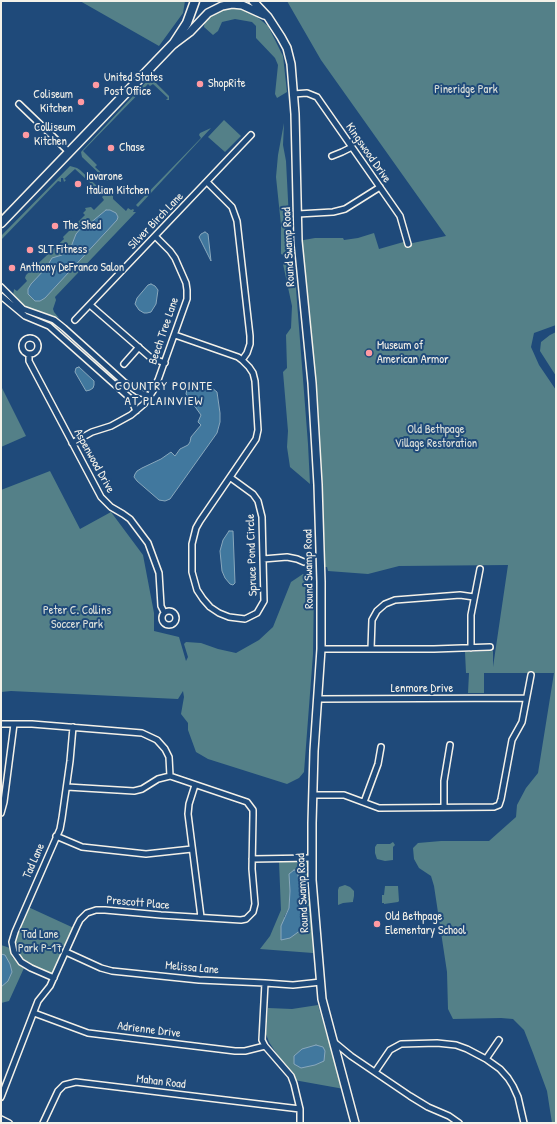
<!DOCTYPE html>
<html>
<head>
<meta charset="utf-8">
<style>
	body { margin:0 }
	#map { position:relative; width:557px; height:1124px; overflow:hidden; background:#1f4a7a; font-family:"Patrick Hand",sans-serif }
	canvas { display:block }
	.frame { position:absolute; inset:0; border:2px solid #f4f1e8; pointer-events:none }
</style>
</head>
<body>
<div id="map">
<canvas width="557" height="1124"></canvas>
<div class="frame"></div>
</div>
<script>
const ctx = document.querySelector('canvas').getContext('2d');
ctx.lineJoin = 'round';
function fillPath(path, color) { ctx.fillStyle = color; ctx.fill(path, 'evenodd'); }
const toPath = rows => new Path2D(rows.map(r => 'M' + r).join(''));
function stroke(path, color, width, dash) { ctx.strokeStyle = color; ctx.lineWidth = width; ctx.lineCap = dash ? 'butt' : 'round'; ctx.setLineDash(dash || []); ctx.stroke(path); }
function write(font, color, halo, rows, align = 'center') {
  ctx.font = font + ' "Patrick Hand",sans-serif'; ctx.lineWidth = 4; ctx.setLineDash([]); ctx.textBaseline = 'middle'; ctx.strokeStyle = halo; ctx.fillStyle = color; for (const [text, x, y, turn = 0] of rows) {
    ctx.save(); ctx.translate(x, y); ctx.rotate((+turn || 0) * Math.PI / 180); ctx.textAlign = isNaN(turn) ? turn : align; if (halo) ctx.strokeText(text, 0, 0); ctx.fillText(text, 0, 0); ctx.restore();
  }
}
fillPath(toPath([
	[80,1,185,1,183,13,159,46],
	[287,1,556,1,556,325,534,333,531,347,539,365,556,390,556,1123,552,1123,547,1091,533,1053,524,1030,513,1019,501,1018,453,1019,448,1009,447,972,434,886,431,876,419,868,414,859,413,848,418,843,441,841,489,841,516,817,517,805,526,788,538,773,554,673,484,673,484,693,468,693,469,673,466,673,465,652,493,651,493,667,508,565,399,566,368,574,328,571,327,567,321,567,313,368,298,241,315,238,343,238,344,240,358,238,374,233,379,249,407,241,408,244,446,236,321,60],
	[232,6,246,8,268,26,283,56,287,92,277,98,275,94,278,65,275,58,256,38,256,26,252,22,235,19,222,22,218,31,213,35,204,27,205,20,216,12],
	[147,81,153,81,156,83,169,96,169,100,166,100,168,98,153,84,150,86,148,84,83,151,97,165,95,167,107,178,109,177,111,178,110,180,107,181,82,157,81,152],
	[224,120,241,136,225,152,208,137],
	[284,123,283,145,286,161,291,258,281,254,281,225,276,177,278,155],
	[211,128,138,207,136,205,201,138,199,135,200,133],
	[70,166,77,168,80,170,98,187,99,191,75,169,64,179,66,180,64,182,63,178,61,178,61,182,58,181,1,240,1,236],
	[108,192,113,194,113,199,126,211,128,208,131,210,133,209,134,210,133,212,136,212,55,297,56,300,53,309,54,312,59,318,52,315,52,316,32,311,25,307,13,296,14,289,17,291,27,281,25,278,26,275,64,239,63,237,85,215,83,213,86,210,85,208,91,207,94,210,104,200,102,197,103,196],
	[286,263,294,263,308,444,310,484,290,467,287,447,288,431,283,372,287,368,286,335,291,328,292,306,283,264],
	[556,332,556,376,540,351,541,342,550,335],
	[1,386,26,436,1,447],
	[50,471,80,529,111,512,143,555,154,613,154,631,179,637,186,661,188,657,184,644,186,642,201,643,218,649,236,653,259,640,273,627,291,582,303,574,314,583,313,654,304,772,299,778,287,784,208,759,196,752,188,730,188,723,181,714,184,697,183,691,178,699,11,691,1,692,1,490],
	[393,842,395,845,393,847,393,860,385,861,377,859,375,853,375,847,377,844,390,844],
	[279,862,309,862,313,953,260,949,270,936,281,910],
	[300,884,304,918,284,917,289,908,290,891],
	[345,885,350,887,354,891,354,896,353,901,353,902,343,903,338,905,338,890,339,887],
	[385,886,398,886,399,901,398,902,384,904,384,903,382,903,382,895,384,895],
	[26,906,76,929,54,978,31,968,14,952,13,948],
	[1,945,10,948,12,957,24,968,9,1001,1,1003],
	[318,1005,327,1036,330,1036,344,1089,294,1080,269,1042,266,1034,268,1008,292,1009]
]), '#548088');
const water = toPath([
	[106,210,110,210,116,213,118,217,117,220,45,298,40,301,35,301,28,294,28,289,31,284,46,268,52,258,62,255,71,247,76,234,81,228,89,224,106,210],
	[205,232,208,234,211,261,199,237,201,234,205,232],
	[151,284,155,286,158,290,156,304,151,312,147,313,144,313,139,310,135,304,137,298,148,285,151,284],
	[79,367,94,381,94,385,93,388,90,390,86,391,75,372,76,368,79,367],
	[195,382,212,388,217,392,220,413,220,422,217,433,170,499,165,501,159,500,137,481,134,477,135,474,137,471,142,468,161,459,171,452,175,456,180,449,188,445,190,442,191,437,201,425,198,422,201,415,186,394,187,389,190,384,195,382],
	[229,531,233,531,235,583,233,585,230,584,225,578,222,571,220,551,223,540,229,531],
	[294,870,297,871,300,884,302,907,304,918,303,926,301,930,290,938,281,940,281,926,289,908,290,891,289,874,294,870],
	[1,954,5,955,10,964,12,972,8,981,1,987,1,954],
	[316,1045,323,1047,325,1051,324,1061,315,1065,301,1068,294,1064,294,1056,302,1049,316,1045]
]);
fillPath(water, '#41789e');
stroke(water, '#89a8bc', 1);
const minor = toPath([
	[293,94,307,93,317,97,400,216,408,244],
	[19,104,69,152],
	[332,156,342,152,352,147],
	[207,182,232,207,237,221,250,336,250,344,247,353,242,360],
	[298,214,333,212,345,209,380,187],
	[1,287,23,309,54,320,64,328,124,382,138,392,150,396],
	[1,296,25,316,49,326,131,399,136,411],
	[90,305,151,358,165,363],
	[75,320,251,135],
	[175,335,238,357,242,360,249,367,253,373,255,381,258,430,256,439,200,521,196,528,192,544,192,572,197,590,203,599,210,607,219,613,229,617,245,619,257,613,264,601,262,517,258,501,253,494,231,478],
	'22 346a8 8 0 1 1 16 0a8 8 0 1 1-16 0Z',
	[29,354,29,361,101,497,111,507,123,514,130,519,148,543,159,573,161,606,164,612],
	[124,364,139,347],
	[72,443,92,432,111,426,131,415,144,404,153,391,158,380,187,299,187,290,186,283,175,258,170,251,155,236],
	[263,559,287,557,297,559,304,562],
	'162 618a7 7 0 1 1 14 0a7 7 0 1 1-14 0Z',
	[471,648,471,615,480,569],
	[321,649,434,649,490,647],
	[371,649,372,620,377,611,385,604,395,600,460,595,474,597],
	[318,699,526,698],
	[1,724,32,724,142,733,157,740,165,749,169,757,170,776],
	[195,785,189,804,188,814,201,917],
	[314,795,344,795,379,808,494,807,499,805,501,799,512,740,522,722,531,675],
	[364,802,378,764,381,747],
	[444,806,444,781,450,745],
	[1,813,4,802,14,724],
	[56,836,82,847,146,854,192,849],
	[252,859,312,858],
	[66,952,101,968,112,971,199,980,265,983,293,985,321,982],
	[54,978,31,968,21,962,14,952,12,942,15,932,60,829,62,818,70,761,73,727],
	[265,983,262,1040,265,1046,291,1076,294,1084,300,1109,300,1123],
	[34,1013,88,1033,235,1051,245,1051,265,1046],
	[334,1042,351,1056,410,1096,428,1107,449,1116,459,1123],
	[486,1059,499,1040],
	[375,1072,390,1050,401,1044,437,1043,456,1045,467,1049,486,1059,500,1069,508,1078,513,1086,518,1097,524,1123],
	[1,1097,38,1001,50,986,77,926,80,920,87,913,96,910,105,910,161,915,241,920,246,919,253,912,255,904,252,869,253,815,253,810,247,802,170,776,158,779,142,789,134,791,67,787],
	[1,1119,9,1123],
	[43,1123,58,1091,64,1085,76,1082,300,1109]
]);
const secondary = toPath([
	[253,1,268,17,281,37,287,48,291,64,295,114,298,241,312,383,318,485,321,582,321,649,314,751,312,823,312,880,322,999,355,1123],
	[174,44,190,32,208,13,222,6,232,4,242,5,264,15]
]);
const primary = toPath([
	[1,223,174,43,187,23,195,1]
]);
stroke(minor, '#f4f1e8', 8);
stroke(secondary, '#f4f1e8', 10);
stroke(primary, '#f4f1e8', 11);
stroke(minor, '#1f4a7a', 5);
stroke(secondary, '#1f4a7a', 7);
stroke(primary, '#1f4a7a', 8);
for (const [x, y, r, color] of [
	[200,84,4,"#ff9aa2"],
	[96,85,4,"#ff9aa2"],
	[81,102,4,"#ff9aa2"],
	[26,135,4,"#ff9aa2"],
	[111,148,4,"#ff9aa2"],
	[78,184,4,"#ff9aa2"],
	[55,226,4,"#ff9aa2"],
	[30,250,4,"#ff9aa2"],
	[12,268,4,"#ff9aa2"],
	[369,353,4,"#ff9aa2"],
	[377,924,4,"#ff9aa2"]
]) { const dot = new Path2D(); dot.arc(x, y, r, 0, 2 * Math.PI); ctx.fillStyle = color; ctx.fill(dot); stroke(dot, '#1f4a7a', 1.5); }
write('12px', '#f4f1e8', '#1f4a7a', [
	["United States",104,78],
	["Post Office",104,92],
	["ShopRite",208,84],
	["Coliseum",73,95,"right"],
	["Kitchen",73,109,"right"],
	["Colliseum",34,128],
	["Kitchen",34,142],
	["Chase",119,148],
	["Iavarone",86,177],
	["Italian Kitchen",86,191],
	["The Shed",63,226],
	["SLT Fitness",38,250],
	["Anthony DeFranco Salon",20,268],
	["Museum of",377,346],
	["American Armor",377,360],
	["Old Bethpage",385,917],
	["Elementary School",385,931]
], 'left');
write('12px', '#dce0da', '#1f4a7a', [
	["Pineridge Park",466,90],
	["Old Bethpage",436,430],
	["Village Restoration",436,444],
	["Peter C. Collins",77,611],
	["Soccer Park",77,625],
	["Tad Lane",40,935],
	["Park P-17",40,949]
]);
write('12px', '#f4f1e8', '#1f4a7a', [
	["Kingswood Drive",368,153,55],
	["Silver Birch Lane",156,221,-46],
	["Round Swamp Road",289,247,-93],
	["Beech Tree Lane",164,331,-71],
	["Aspenwood Drive",94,461,61],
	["Spruce Pond Circle",252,555,-92],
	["Round Swamp Road",309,569,-91],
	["Lenmore Drive",422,689],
	["Tad Lane",34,861,-66],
	["Round Swamp Road",303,893,-93],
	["Prescott Place",138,903,5],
	["Melissa Lane",192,968,5],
	["Adrienne Drive",149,1030,7],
	["Mahan Road",161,1082,7]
]);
ctx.letterSpacing = '1px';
write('13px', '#f4f1e8', '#1f4a7a', [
	["COUNTRY POINTE",164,387],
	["AT PLAINVIEW",164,402]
]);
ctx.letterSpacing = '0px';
</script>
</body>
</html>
